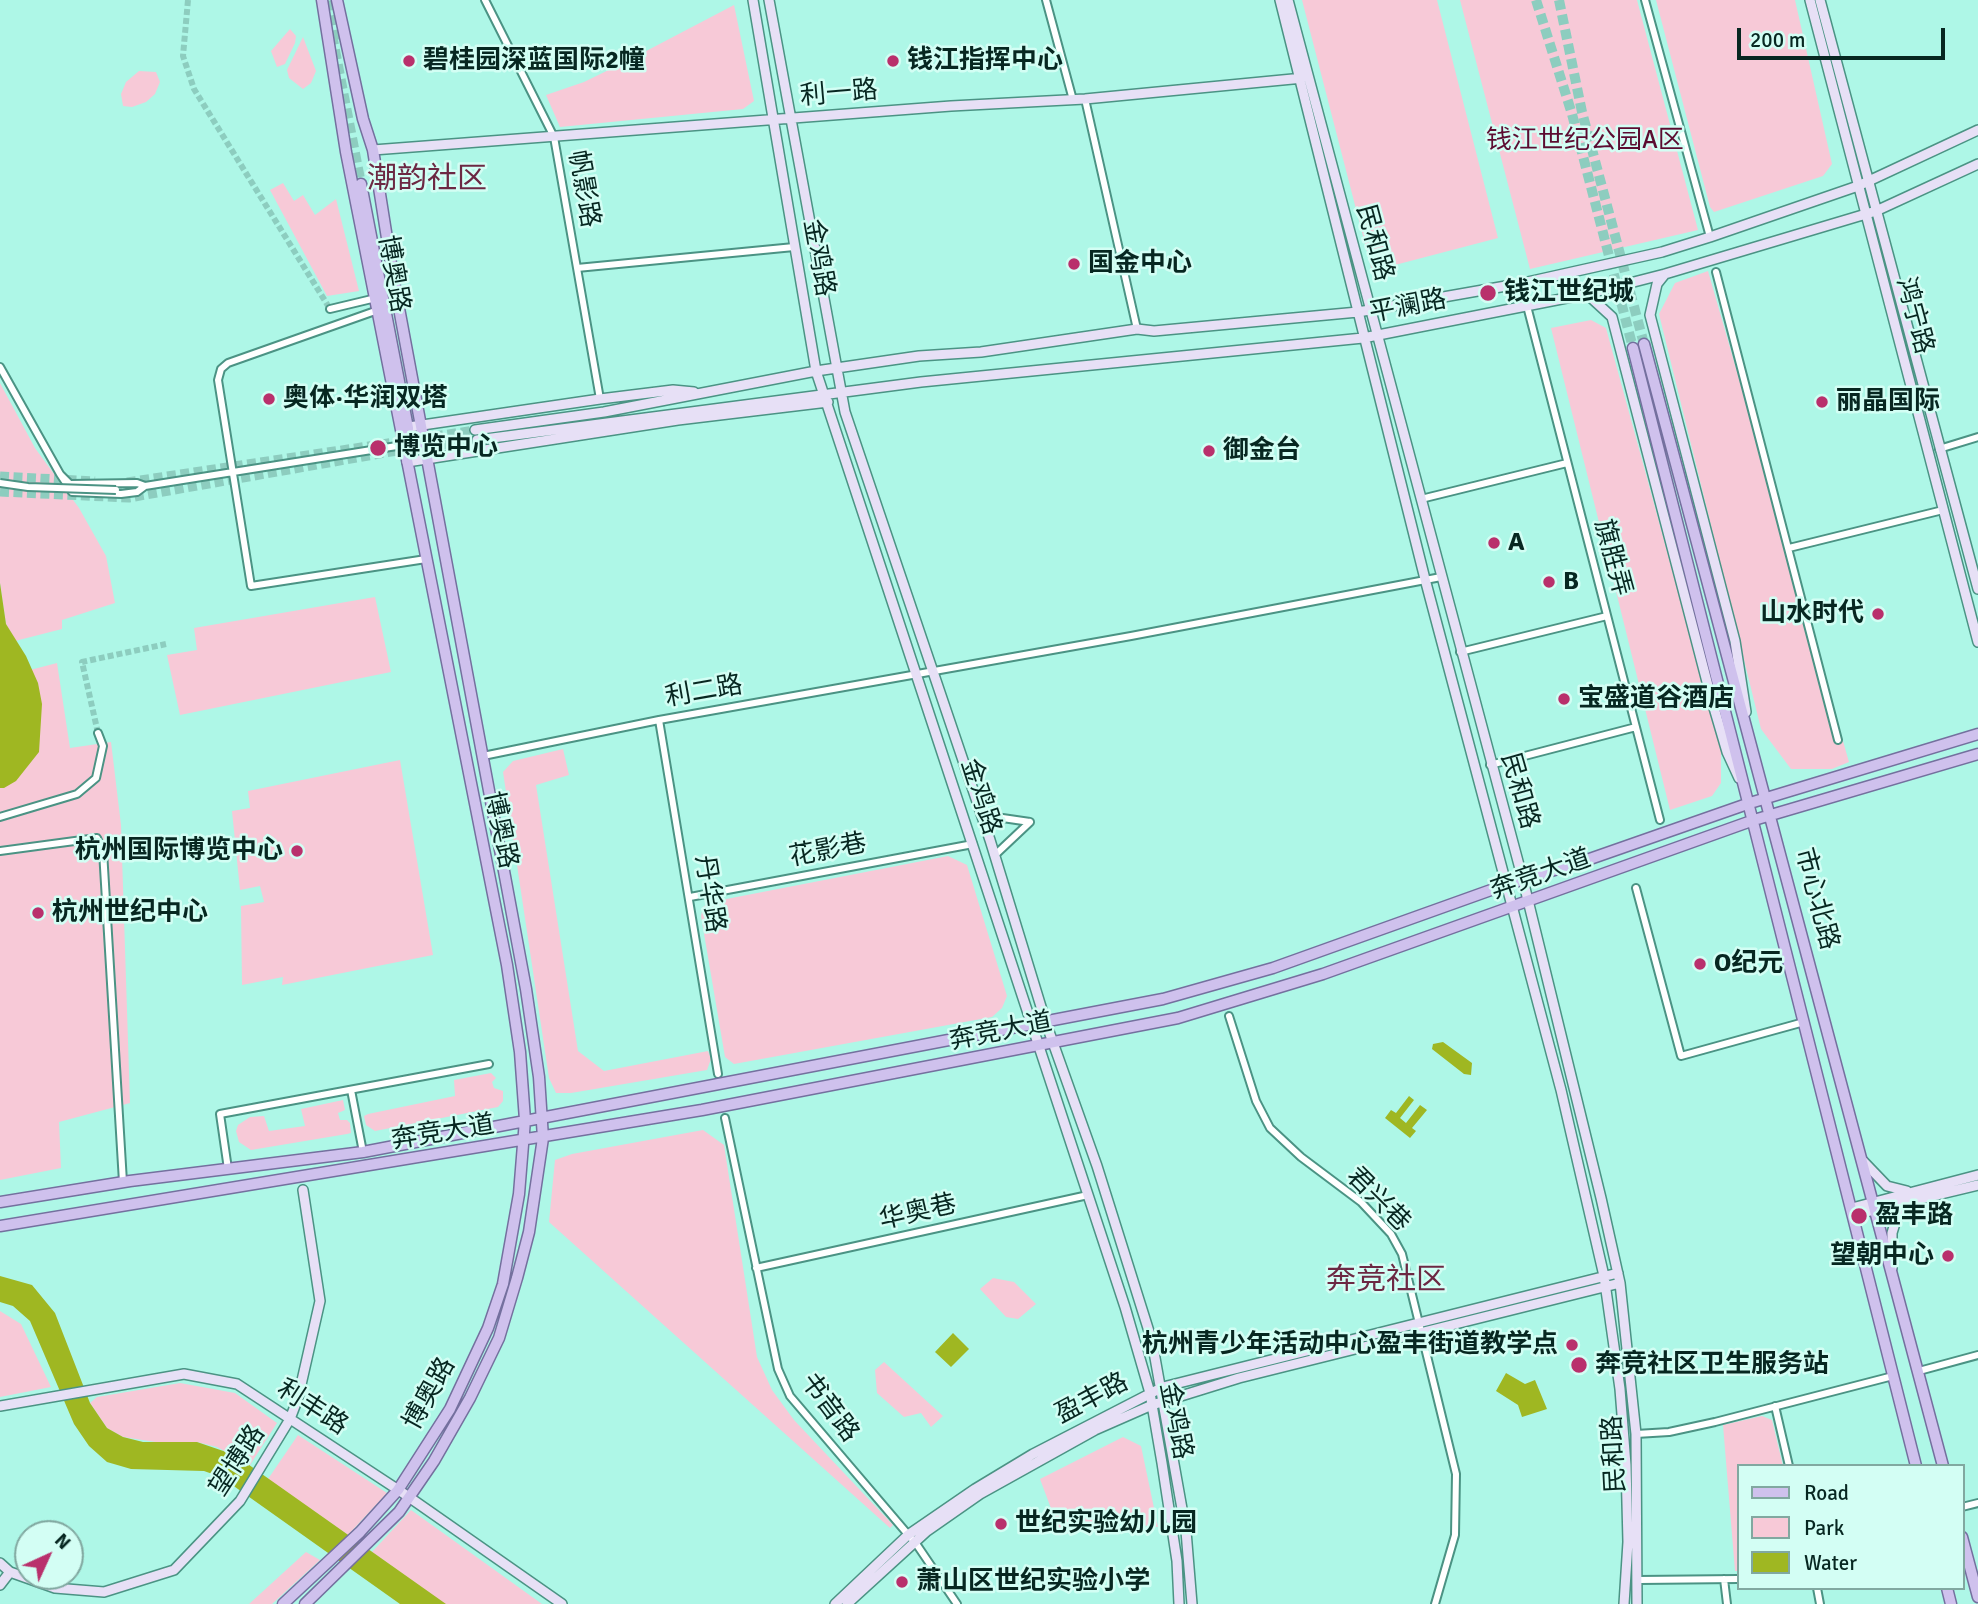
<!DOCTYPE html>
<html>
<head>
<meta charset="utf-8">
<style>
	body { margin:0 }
	#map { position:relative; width:1978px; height:1604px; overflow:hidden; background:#aef7e7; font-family:Signika,sans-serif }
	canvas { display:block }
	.legend { position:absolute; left:1737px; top:1464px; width:228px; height:126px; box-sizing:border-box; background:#d3fef4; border:2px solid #81a8a0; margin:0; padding:9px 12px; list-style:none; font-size:21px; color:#072721 }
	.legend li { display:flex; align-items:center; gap:14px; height:35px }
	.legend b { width:35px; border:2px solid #81a8a0 }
	.north { position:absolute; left:14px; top:1520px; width:70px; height:70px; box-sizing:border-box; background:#d3fef4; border:2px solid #81a8a0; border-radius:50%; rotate:45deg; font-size:19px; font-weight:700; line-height:28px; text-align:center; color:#072721 }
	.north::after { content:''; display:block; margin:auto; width:24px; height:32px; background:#b9306c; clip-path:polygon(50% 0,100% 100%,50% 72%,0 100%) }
	.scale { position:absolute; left:1737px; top:28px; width:208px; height:32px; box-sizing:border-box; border:4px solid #072721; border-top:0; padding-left:9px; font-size:21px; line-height:24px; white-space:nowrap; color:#072721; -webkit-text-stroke:5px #d3fef4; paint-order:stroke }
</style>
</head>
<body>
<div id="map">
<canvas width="1978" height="1604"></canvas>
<ul class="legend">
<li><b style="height:9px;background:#cfc1ed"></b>Road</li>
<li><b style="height:19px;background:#f7c9d7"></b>Park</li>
<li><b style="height:19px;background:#9fb722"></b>Water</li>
</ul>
<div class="north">N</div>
<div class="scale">200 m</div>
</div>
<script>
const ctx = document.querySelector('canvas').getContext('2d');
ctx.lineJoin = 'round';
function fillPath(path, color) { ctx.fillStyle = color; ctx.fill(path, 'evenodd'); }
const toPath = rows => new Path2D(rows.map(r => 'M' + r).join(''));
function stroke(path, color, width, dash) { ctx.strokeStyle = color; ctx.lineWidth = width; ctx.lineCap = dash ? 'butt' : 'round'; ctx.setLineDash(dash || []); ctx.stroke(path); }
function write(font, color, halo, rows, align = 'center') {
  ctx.font = font + ' Signika,"Noto Sans SC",sans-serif'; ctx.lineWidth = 5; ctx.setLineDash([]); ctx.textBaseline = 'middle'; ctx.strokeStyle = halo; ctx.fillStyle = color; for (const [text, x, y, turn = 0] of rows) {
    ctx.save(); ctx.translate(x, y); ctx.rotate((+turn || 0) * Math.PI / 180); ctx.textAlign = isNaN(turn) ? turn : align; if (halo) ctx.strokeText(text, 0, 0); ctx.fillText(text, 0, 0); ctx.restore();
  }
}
fillPath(toPath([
	[1302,0,1437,0,1498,238,1372,271],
	[1460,0,1637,0,1698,230,1530,269],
	[1656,0,1795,0,1832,164,1823,176,1714,212,1710,207],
	[734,5,754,101,743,109,560,127,546,95,584,82,629,60],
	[290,29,296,36,295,43,285,64,277,67,271,51],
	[303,37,316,71,311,83,303,89,289,78,287,70],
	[139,71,156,72,160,82,155,94,146,102,132,107,123,106,121,94,126,82],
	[283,183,294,201,303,195,315,215,336,199,359,291,327,296,270,190],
	[1708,271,1849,762,1832,769,1791,769,1761,729,1659,314,1675,283],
	[1591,320,1606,328,1721,749,1721,783,1712,796,1670,810,1551,328],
	[0,383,35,448,79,508,106,556,115,603,62,620,62,629,15,641,6,624,0,583],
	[375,597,391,672,180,715,167,655,197,650,194,628],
	[57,663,70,748,111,742,121,825,130,1103,59,1122,61,1168,0,1180,0,788,4,788,38,683,30,670],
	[563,749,569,775,536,785,578,1051,604,1071,708,1051,711,1059,707,1070,571,1093,556,1093,549,1078,503,772,513,761],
	[400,760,433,955,282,985,283,977,242,985,241,906,264,902,260,886,240,890,232,811,250,808,248,791],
	[948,856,967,865,1007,996,1002,1008,992,1017,734,1064,725,1057,701,916,703,907,711,902],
	[491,1073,496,1078,492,1082,494,1088,503,1091,503,1101,498,1107,375,1131,366,1125,364,1116,368,1114,455,1096,454,1080],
	[343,1100,345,1110,338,1113,340,1120,347,1120,350,1123,351,1133,347,1134,251,1150,239,1142,236,1131,238,1125,250,1117,264,1116,269,1131,305,1126,301,1109],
	[703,1130,724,1145,757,1357,772,1390,794,1420,893,1525,890,1528,549,1222,555,1160,572,1154],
	[993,1278,1014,1282,1036,1304,1018,1319,1006,1317,980,1289],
	[0,1311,21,1324,51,1387,0,1397],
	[884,1362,943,1416,931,1427,921,1413,904,1417,877,1393,875,1370],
	[180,1383,235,1393,277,1423,250,1465,217,1447,197,1442,162,1443,123,1437,107,1428,90,1403,97,1397],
	[1762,1416,1772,1420,1783,1466,1738,1466,1738,1571,1735,1571,1723,1425],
	[298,1435,387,1493,348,1535,268,1479],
	[1123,1437,1141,1446,1158,1527,1111,1522,1061,1535,1040,1479],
	[411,1510,542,1604,445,1604,372,1552],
	[306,1552,320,1560,272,1604,249,1604]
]), '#f7c9d7');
fillPath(toPath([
	[0,583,6,624,26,656,38,683,42,704,39,752,16,781,4,788,0,788],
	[1443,1042,1472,1063,1471,1075,1464,1074,1432,1049,1433,1044],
	[1409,1096,1414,1100,1400,1118,1406,1123,1420,1105,1427,1110,1412,1128,1416,1131,1410,1138,1385,1118,1391,1110,1396,1113],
	[0,1276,32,1285,55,1313,90,1403,107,1428,123,1437,143,1442,197,1442,235,1455,446,1604,400,1604,221,1477,204,1471,131,1469,107,1462,89,1446,74,1424,30,1321,13,1306,0,1302],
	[953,1333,969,1349,951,1367,935,1352],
	[1506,1373,1525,1384,1535,1380,1547,1409,1522,1417,1518,1405,1496,1391]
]), '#9fb722');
stroke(toPath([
	[188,0,183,56,194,89,330,309],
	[116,490,145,486],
	[98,733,82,662,166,644]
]), '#8dcdbf', 6, [6, 3]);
stroke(toPath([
	[0,476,95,481],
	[127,482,475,430],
	[0,492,129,498,391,452,477,440]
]), '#8dcdbf', 9, [9, 4.5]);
stroke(toPath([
	[332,0,340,44],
	[1536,0,1572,114,1633,348],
	[1559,0,1582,112,1644,344],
	[332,35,361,184]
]), '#8dcdbf', 10, [10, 5]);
const street = toPath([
	[485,0,554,137,600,399],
	[1046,0,1073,100],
	[1645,0,1710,237],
	[1085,99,1137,329],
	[577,268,794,247],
	[1716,272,1838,740],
	[1527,306,1660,820],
	[330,309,376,298],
	[378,310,228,363,221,369,218,380,251,586,426,559],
	[0,367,60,474],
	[1939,449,1978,437],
	[145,486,137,483,70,484,60,474,72,492,121,494,137,492,145,486,403,445],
	[1421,499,1567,463],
	[1789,548,1943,510],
	[1460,652,1607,616],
	[659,720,718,1074],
	[483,756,659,720,1131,636,1441,577],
	[1490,765,1636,727],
	[982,815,1030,822],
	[0,817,77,794,96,778,103,746,98,733],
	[0,851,97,838,103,851,123,1182],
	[995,855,1030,822],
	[1636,888,1681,1056,1804,1022],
	[690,897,973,844],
	[1229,1016,1256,1101,1270,1128,1301,1157,1361,1202,1391,1234,1402,1254,1456,1474,1455,1535,1435,1604],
	[351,1090,363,1152],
	[725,1118,778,1369,790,1396,917,1545,957,1604],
	[228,1169,220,1114,489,1064],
	[756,1268,1088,1195],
	[1919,1371,1978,1355],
	[1775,1406,1789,1466],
	[1636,1434,1669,1432,1715,1422,1893,1376],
	[1962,1507,1978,1503],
	[1724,1579,1727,1604],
	[1639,1580,1738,1579],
	[1817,1588,1820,1604]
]);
const secondary = toPath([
	[753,0,816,371,1125,1307,1150,1393,1162,1463,1177,1561,1179,1604],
	[769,0,845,412,990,840,1046,1023,1097,1166,1152,1341,1186,1531,1192,1604],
	[1280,0,1425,579,1561,1090,1604,1276,1620,1389,1626,1465,1628,1542,1624,1604],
	[1288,0,1523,880,1601,1198,1620,1283,1636,1434,1637,1604],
	[1810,0,1978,642],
	[1820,0,1978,589],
	[373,150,951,106,1085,99,1303,78],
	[1665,274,1657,284,1650,315,1735,641,1746,712],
	[1587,294,1612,317,1712,701,1727,752,1739,778],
	[402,428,600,399,673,390,694,392],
	[475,430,604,412,816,371,919,356,981,352,1137,329,1154,331,1358,312,1523,283,1662,252,1710,237,1858,186,1978,130],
	[477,440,921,382,1363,338,1587,294,1665,274,1876,211,1978,164],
	[407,462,678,420,828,402],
	[1863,1161,1887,1186,1907,1191],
	[1852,1208,1978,1175],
	[1853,1215,1978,1185],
	[1892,1268,1892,1233,1896,1220,1913,1202],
	[0,1406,184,1374,237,1384,406,1495,562,1604],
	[0,1563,10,1572,55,1588,104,1592,174,1570,240,1501,290,1419,298,1398,320,1301,303,1190],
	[0,1585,10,1572],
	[835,1604,908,1535,975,1489,1033,1454,1163,1387,1618,1273],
	[847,1604,927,1531,980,1494,1095,1430,1152,1405,1239,1378,1620,1283]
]);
const primary = toPath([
	[361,184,408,428,407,448],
	[1644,344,1943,1466],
	[1633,348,1916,1466],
	[0,1202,130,1181,363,1152,1163,999,1273,968,1505,885,1584,861,1750,803,1978,734],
	[0,1226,702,1110,1178,1018,1323,974,1754,820,1978,754],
	[1962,1537,1978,1597],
	[1947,1588,1951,1604],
	[283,1604,360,1532,398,1490,450,1409,488,1328,503,1284,519,1194,525,1120,520,1052,507,965,346,152,322,0],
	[305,1604,399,1512,434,1461,470,1398,499,1338,517,1278,529,1232,543,1138,539,1077,526,989,393,276,373,150,363,119,337,0]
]);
stroke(street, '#4b9384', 10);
stroke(secondary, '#4b9384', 12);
stroke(primary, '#74709e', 13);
stroke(street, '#fff', 6);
stroke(secondary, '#e7e0f6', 9);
stroke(primary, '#cfc1ed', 10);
const streetBridge = toPath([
	[0,483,28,487,116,490]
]);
stroke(streetBridge, '#4b9384', 10, []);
stroke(streetBridge, '#fff', 6);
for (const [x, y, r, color] of [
	[409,61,7,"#b9306c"],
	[893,61,7,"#b9306c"],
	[1074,264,7,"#b9306c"],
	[1488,293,9,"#b9306c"],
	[269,399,7,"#b9306c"],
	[1822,402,7,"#b9306c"],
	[378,448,9,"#b9306c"],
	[1209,451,7,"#b9306c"],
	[1494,543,7,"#b9306c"],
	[1549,582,7,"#b9306c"],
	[1878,614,7,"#b9306c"],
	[1564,699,7,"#b9306c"],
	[297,851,7,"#b9306c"],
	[38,913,7,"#b9306c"],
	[1700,964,7,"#b9306c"],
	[1859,1216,9,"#b9306c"],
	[1948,1256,7,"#b9306c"],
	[1572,1345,7,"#b9306c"],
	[1579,1365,9,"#b9306c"],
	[1001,1524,7,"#b9306c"],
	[902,1582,7,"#b9306c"]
]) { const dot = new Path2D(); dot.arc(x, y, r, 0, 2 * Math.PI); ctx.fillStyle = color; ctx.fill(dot); stroke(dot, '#d3fef4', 2.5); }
write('bold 26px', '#072721', '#d3fef4', [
	["碧桂园深蓝国际2幢",423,61],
	["钱江指挥中心",907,61],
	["国金中心",1088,264],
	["钱江世纪城",1504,293],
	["奥体·华润双塔",283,399],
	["丽晶国际",1836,402],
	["博览中心",394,448],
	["御金台",1223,451],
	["A",1508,543],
	["B",1563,582],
	["山水时代",1864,614,"right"],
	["宝盛道谷酒店",1578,699],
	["杭州国际博览中心",283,851,"right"],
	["杭州世纪中心",52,913],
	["O纪元",1714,964],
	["盈丰路",1875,1216],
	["望朝中心",1934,1256,"right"],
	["杭州青少年活动中心盈丰街道教学点",1558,1345,"right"],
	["奔竞社区卫生服务站",1595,1365],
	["世纪实验幼儿园",1015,1524],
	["萧山区世纪实验小学",916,1582]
], 'left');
write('26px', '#072721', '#d3fef4', [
	["利一路",839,94,-5],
	["帆影路",583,189,80],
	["民和路",1374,243,75],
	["金鸡路",818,258,80],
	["博奥路",393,274,80],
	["平澜路",1408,307,-11],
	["鸿宁路",1914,316,75],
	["旗胜弄",1612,558,75],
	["利二路",704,692,-10],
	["民和路",1519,791,74],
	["金鸡路",980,797,72],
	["博奥路",500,830,78],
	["花影巷",828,851,-11],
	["奔竞大道",1541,875,-19],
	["丹华路",709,894,81],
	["市心北路",1816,899,75],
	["奔竞大道",1001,1032,-11],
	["奔竞大道",443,1133,-9],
	["君兴巷",1378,1200,45],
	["华奥巷",918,1213,-13],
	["博奥路",430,1394,-61],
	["盈丰路",1092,1399,-28],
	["利丰路",312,1408,33],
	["书音路",829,1408,53],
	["金鸡路",1175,1421,79],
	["民和路",1615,1454,-93],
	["望博路",238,1461,-57]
]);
write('26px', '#5c0c31', '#d3fef4', [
	["钱江世纪公园A区",1585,141]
]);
write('30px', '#6c2843', '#d3fef4', [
	["潮韵社区",427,180],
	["奔竞社区",1386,1281]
]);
</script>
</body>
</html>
